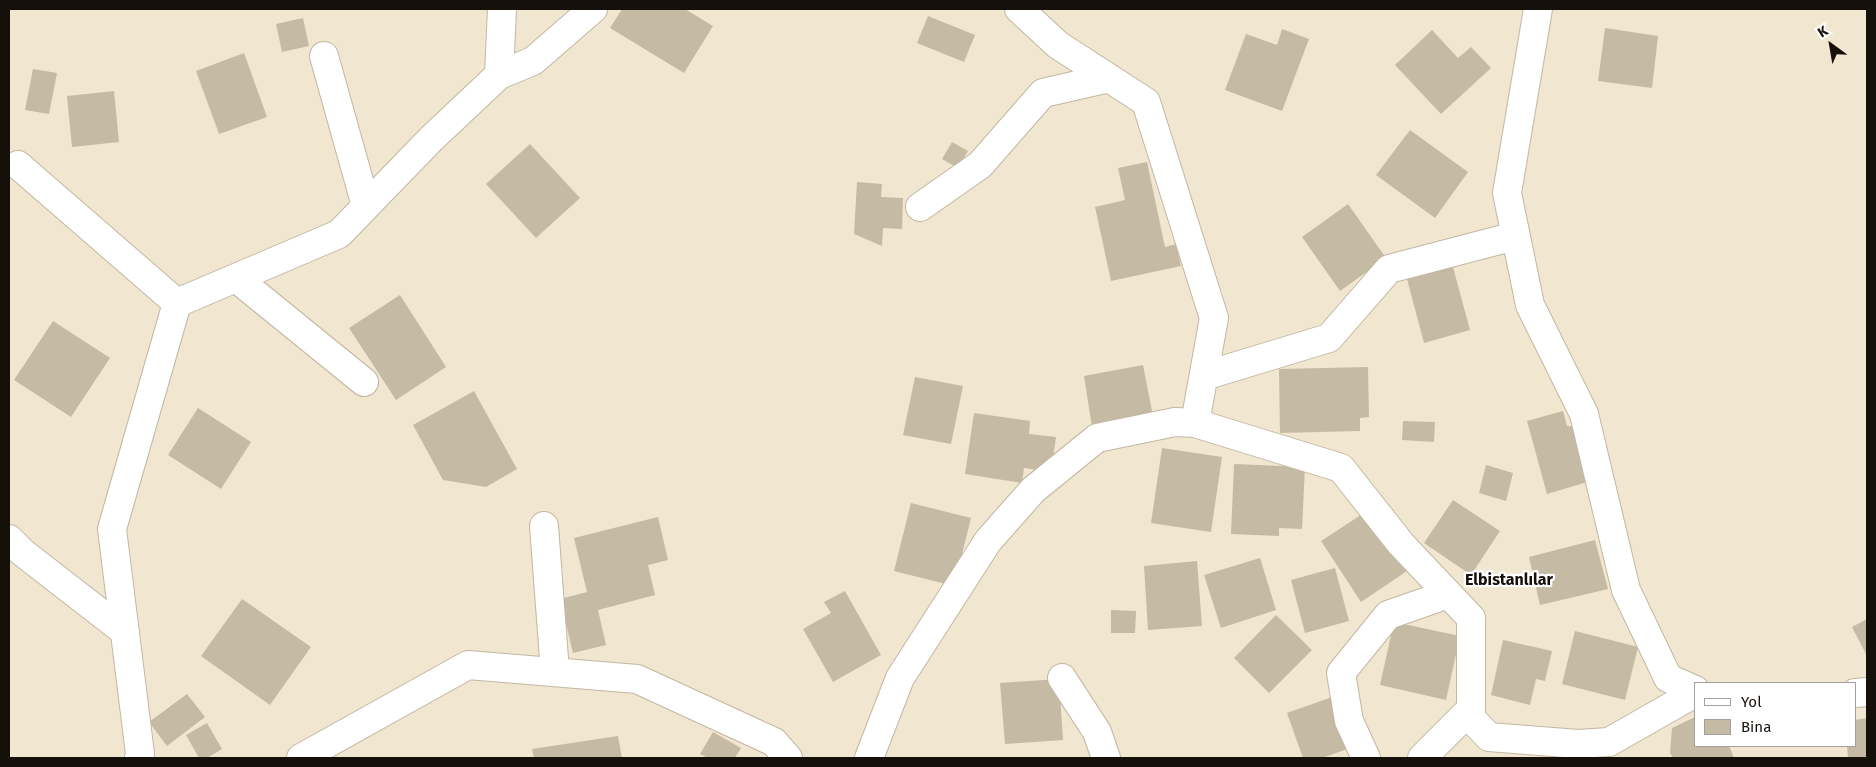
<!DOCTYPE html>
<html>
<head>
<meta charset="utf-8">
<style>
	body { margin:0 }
	#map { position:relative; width:1876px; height:767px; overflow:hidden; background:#f1e6cf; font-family:"Fira Sans",sans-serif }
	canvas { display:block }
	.frame { position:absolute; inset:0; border:10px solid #15110a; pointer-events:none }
	.legend { position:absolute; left:1694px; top:682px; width:162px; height:65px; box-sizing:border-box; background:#fff; border:1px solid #a1a09d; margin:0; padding:6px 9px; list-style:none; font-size:15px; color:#15110a }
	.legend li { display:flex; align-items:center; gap:10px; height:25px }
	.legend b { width:25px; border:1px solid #a1a09d }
	.north { position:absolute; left:1806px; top:20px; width:50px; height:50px; -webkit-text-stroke:4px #fff; paint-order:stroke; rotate:328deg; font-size:14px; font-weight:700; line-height:20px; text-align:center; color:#15110a }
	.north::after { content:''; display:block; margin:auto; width:18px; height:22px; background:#15110a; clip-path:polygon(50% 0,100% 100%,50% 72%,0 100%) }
</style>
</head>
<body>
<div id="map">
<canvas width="1876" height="767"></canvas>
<div class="frame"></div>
<ul class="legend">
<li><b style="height:6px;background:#fff"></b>Yol</li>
<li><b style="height:14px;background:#c5baa4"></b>Bina</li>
</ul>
<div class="north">K</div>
</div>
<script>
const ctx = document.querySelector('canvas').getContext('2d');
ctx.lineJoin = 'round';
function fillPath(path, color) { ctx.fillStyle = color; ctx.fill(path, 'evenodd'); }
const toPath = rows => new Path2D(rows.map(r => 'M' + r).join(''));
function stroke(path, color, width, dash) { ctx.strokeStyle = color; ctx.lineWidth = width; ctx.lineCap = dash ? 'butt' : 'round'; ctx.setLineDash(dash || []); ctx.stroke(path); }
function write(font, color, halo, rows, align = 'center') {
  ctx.font = font + ' "Fira Sans",sans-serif'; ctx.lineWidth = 4.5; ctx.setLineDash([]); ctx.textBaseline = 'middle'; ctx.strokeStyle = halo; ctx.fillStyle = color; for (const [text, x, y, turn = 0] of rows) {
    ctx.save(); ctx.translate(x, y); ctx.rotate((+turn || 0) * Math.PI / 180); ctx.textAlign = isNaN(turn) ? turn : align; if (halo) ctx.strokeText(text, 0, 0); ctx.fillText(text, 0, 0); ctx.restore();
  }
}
fillPath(toPath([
	[622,9,685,9,713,26,684,73,610,28],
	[928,16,975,35,964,62,917,43],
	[303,18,309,46,282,52,276,24],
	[1605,28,1658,36,1652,88,1598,81],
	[1282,29,1309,39,1282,111,1225,90,1246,34,1277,45],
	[1432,30,1458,58,1471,47,1491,68,1441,114,1395,65],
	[244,53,267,117,219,134,196,71],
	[33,69,57,73,49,114,25,110],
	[114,91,119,142,72,147,67,96],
	[1410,130,1468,172,1435,218,1376,175],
	[952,142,968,151,958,168,942,159],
	[530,144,580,198,536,238,486,184],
	[1147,162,1165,247,1176,244,1181,266,1111,281,1095,207,1125,200,1118,168],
	[857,182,882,184,881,197,903,198,902,229,883,228,882,246,854,234],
	[1348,204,1386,258,1340,291,1302,237],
	[1453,267,1470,330,1424,343,1407,279],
	[400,295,446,367,396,400,349,328],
	[53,321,110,358,71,417,14,380],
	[1143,365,1153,416,1092,427,1084,376],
	[1368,367,1369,417,1360,418,1360,431,1280,433,1279,369],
	[915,377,963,386,951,444,903,435],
	[474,391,517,469,486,487,443,480,413,425],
	[198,408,251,442,221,489,168,455],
	[1563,411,1567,426,1579,427,1594,480,1547,494,1527,421],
	[974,413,1030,421,1029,434,1056,437,1051,472,1024,468,1022,483,965,474],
	[1403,421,1435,422,1434,442,1402,440],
	[1162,448,1222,457,1211,532,1151,523],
	[1234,464,1305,467,1302,529,1279,528,1279,536,1231,534],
	[1486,465,1513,473,1506,501,1479,493],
	[1453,500,1500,531,1471,575,1424,543],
	[911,503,971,518,954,586,894,571],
	[1367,511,1407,571,1361,602,1321,541],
	[658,517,668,560,648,565,655,595,598,610,606,645,573,653,560,599,587,592,574,538],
	[1595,540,1608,589,1540,605,1529,557],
	[1260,558,1276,610,1221,628,1204,575],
	[1197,561,1202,626,1148,630,1144,566],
	[1335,568,1349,621,1305,633,1291,580],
	[845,591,881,655,833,682,803,629,831,613,824,602],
	[242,599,311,647,270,705,201,656],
	[1111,610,1136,611,1135,633,1111,633],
	[1276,615,1312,650,1269,693,1234,658],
	[1867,619,1867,656,1852,627],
	[1394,622,1460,636,1446,700,1380,685],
	[1575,631,1638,647,1625,700,1562,684],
	[1503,640,1552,651,1545,681,1536,679,1530,705,1491,695],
	[1059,679,1063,740,1005,744,1000,683],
	[187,694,205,717,167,746,149,722],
	[1335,696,1353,747,1322,758,1303,758,1287,713],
	[1695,717,1695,746,1729,746,1734,758,1673,758,1670,753,1672,728],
	[1867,718,1867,758,1848,758,1847,746,1855,746,1855,720],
	[207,723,222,749,207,758,199,758,186,735],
	[713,732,741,748,735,758,708,758,700,754],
	[618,736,622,758,534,758,532,749],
	[1560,752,1594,756,1594,758,1560,758]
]), '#c5baa4');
const minor = toPath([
	[1019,9,1058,45,1146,102,1214,318,1195,423],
	[1538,9,1507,193,1530,305,1584,414,1626,590,1668,678,1695,690],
	[324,56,366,206],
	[499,75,502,9],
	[18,165,177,303],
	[920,207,980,165,1043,93,1109,78],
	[236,278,364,382],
	[1204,376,1329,338,1389,269,1515,236],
	[544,526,555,672],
	[9,539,22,552,125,632],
	[1062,678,1097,732,1106,758],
	[1855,693,1867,692],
	[1467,714,1489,737,1578,744,1609,742,1695,693],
	[139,758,140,754,112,529,177,303,339,234,431,139,499,75,533,61,593,9],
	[301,758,468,665,637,679,774,742,788,758],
	[869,758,900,678,988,541,1033,490,1097,438,1175,422,1195,423,1341,468,1401,544,1471,618,1471,709,1422,758],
	[1366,758,1349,721,1341,673,1388,615,1448,594]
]);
stroke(minor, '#c2b7a1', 30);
stroke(minor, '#fff', 28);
write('bold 16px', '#15110a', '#fff', [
	["Elbistanlılar",1509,581]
]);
</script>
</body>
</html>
